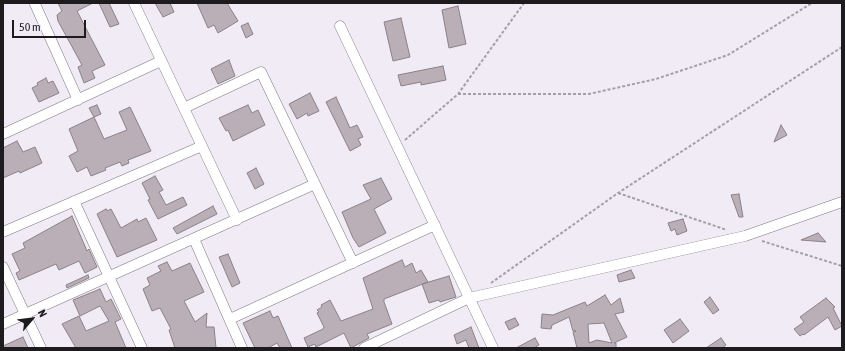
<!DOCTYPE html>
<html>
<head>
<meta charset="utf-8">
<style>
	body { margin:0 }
	#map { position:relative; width:845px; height:351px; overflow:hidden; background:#f1ebf5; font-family:"Asap Condensed",sans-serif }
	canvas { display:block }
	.frame { position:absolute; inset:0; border:4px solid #1d1b1e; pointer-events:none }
	.north { position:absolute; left:12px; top:299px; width:40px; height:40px; -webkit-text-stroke:3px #f1ebf5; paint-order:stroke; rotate:62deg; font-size:11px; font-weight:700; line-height:16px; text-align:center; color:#1d1b1e }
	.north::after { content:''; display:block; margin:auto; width:14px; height:18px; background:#1d1b1e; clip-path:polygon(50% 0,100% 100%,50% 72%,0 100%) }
	.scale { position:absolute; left:12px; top:20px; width:74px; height:18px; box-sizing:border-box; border:2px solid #1d1b1e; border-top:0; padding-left:5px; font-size:12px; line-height:14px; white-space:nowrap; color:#1d1b1e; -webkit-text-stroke:3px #f1ebf5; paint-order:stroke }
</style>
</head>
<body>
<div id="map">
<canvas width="845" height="351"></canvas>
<div class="frame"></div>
<div class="north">N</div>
<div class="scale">50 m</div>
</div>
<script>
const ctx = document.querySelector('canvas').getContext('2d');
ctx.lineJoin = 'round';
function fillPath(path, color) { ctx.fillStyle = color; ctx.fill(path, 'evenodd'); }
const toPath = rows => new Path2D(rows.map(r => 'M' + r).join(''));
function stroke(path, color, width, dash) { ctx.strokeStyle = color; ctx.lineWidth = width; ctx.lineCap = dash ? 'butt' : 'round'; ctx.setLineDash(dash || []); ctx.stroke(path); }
const building = toPath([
	[58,3,93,3,77,11,105,65,92,71,95,78,84,83,78,67,82,65,58,21,57,15,62,11,58,3],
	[99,3,109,3,119,24,110,27,99,3],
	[155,3,170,3,174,12,163,17,155,3],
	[197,3,227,3,238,21,218,33,214,25,208,28,197,3],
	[458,6,466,44,449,48,442,10,458,6],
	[401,18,410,57,393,61,384,22,401,18],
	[248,23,253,34,246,38,241,26,248,23],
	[229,60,235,76,218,84,211,69,229,60],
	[443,66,446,80,421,85,421,82,401,86,398,75,443,66],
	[46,78,48,83,53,81,59,93,39,102,32,88,38,85,37,83,46,78],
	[310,93,319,111,308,116,307,113,297,119,289,104,310,93],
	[336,97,350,128,357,125,363,137,358,139,361,145,350,151,326,102,336,97],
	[97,105,101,114,94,117,104,139,127,130,119,112,130,107,151,151,128,160,129,163,122,166,120,162,105,168,106,170,91,176,87,167,77,172,69,156,78,151,69,129,94,117,89,108,97,105],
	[248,105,252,113,258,110,265,125,233,141,228,130,226,131,219,118,248,105],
	[781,125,787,135,774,142,781,125],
	[17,141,23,152,35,147,42,163,20,173,19,171,3,178,3,148,17,141],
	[256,168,264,184,255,189,247,173,256,168],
	[155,176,163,190,159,192,166,205,183,197,187,205,158,219,148,200,150,199,142,183,155,176],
	[381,178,392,199,374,209,386,233,359,247,353,238,342,212,371,199,363,185,381,178],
	[739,194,743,217,739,217,731,195,739,194],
	[213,206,217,214,177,234,173,228,213,206],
	[106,209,107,211,111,209,121,228,137,219,138,222,146,218,157,240,117,257,97,214,106,209],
	[72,216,87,251,89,249,97,267,85,273,79,261,59,270,56,264,19,280,16,273,20,271,12,254,25,248,23,243,72,216],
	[683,219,687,231,677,235,675,229,671,231,668,223,683,219],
	[818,233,826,242,801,240,818,233],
	[228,254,240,283,232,287,219,257,228,254],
	[402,260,405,267,412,263,416,273,421,270,428,282,384,299,384,302,392,324,367,334,369,338,351,348,344,333,316,347,315,344,308,347,304,338,323,329,324,327,317,313,319,312,317,310,322,307,321,305,330,300,341,321,373,309,363,278,402,260],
	[167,262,172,271,190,263,204,292,184,301,195,322,207,313,206,327,214,327,216,348,175,348,169,330,171,329,160,308,152,311,143,289,150,285,147,278,161,271,158,266,167,262],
	[631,270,635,278,619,282,617,275,631,270],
	[88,275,89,278,67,288,66,285,88,275],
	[449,276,456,297,440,302,439,300,429,303,422,284,449,276],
	[100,289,106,302,111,299,121,319,115,322,126,348,76,348,62,324,79,316,86,331,109,321,100,306,80,316,73,300,100,289],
	[605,295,611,305,620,298,624,312,615,314,627,337,614,343,616,343,616,348,577,348,573,332,576,331,573,331,569,317,552,325,551,329,541,328,542,314,553,315,585,302,587,306,605,295],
	[604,323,612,343,597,340,589,343,588,324,604,323],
	[710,297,719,310,713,314,704,302,710,297],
	[826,298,835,307,833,308,842,326,835,330,828,317,804,335,803,334,800,336,794,329,804,322,800,317,826,298],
	[270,311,273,318,278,316,292,348,280,348,277,343,268,348,255,348,243,323,270,311],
	[515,318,519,325,509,330,505,322,515,318],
	[680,319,689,331,673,343,664,330,680,319],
	[471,327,479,348,469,348,466,340,457,344,454,335,471,327],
	[23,337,28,348,3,348,3,346,23,337],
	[535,338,539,345,534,348,516,348,535,338],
	[721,338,726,345,722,348,706,348,721,338]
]);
fillPath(building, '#baafb7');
stroke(building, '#8a8188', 1);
const minor = toPath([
	[36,3,35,4,78,100],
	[134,3,237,220],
	[340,26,493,348],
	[184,108,261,72,353,263],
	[3,134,161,61],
	[74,201,142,348],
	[3,232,202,146],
	[194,239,242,348],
	[3,267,41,348],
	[230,319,435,225],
	[3,324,315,184],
	[364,348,469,298,745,236,842,202]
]);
stroke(minor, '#7f7982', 11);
stroke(toPath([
	[458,94,589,94,656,79,728,55,812,3],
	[405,140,458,94,524,3],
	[618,193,727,230],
	[762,241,842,266],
	[491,283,618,193,842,47]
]), '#a39fa6', 2, [3, 2]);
stroke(minor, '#fff', 10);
</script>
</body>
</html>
